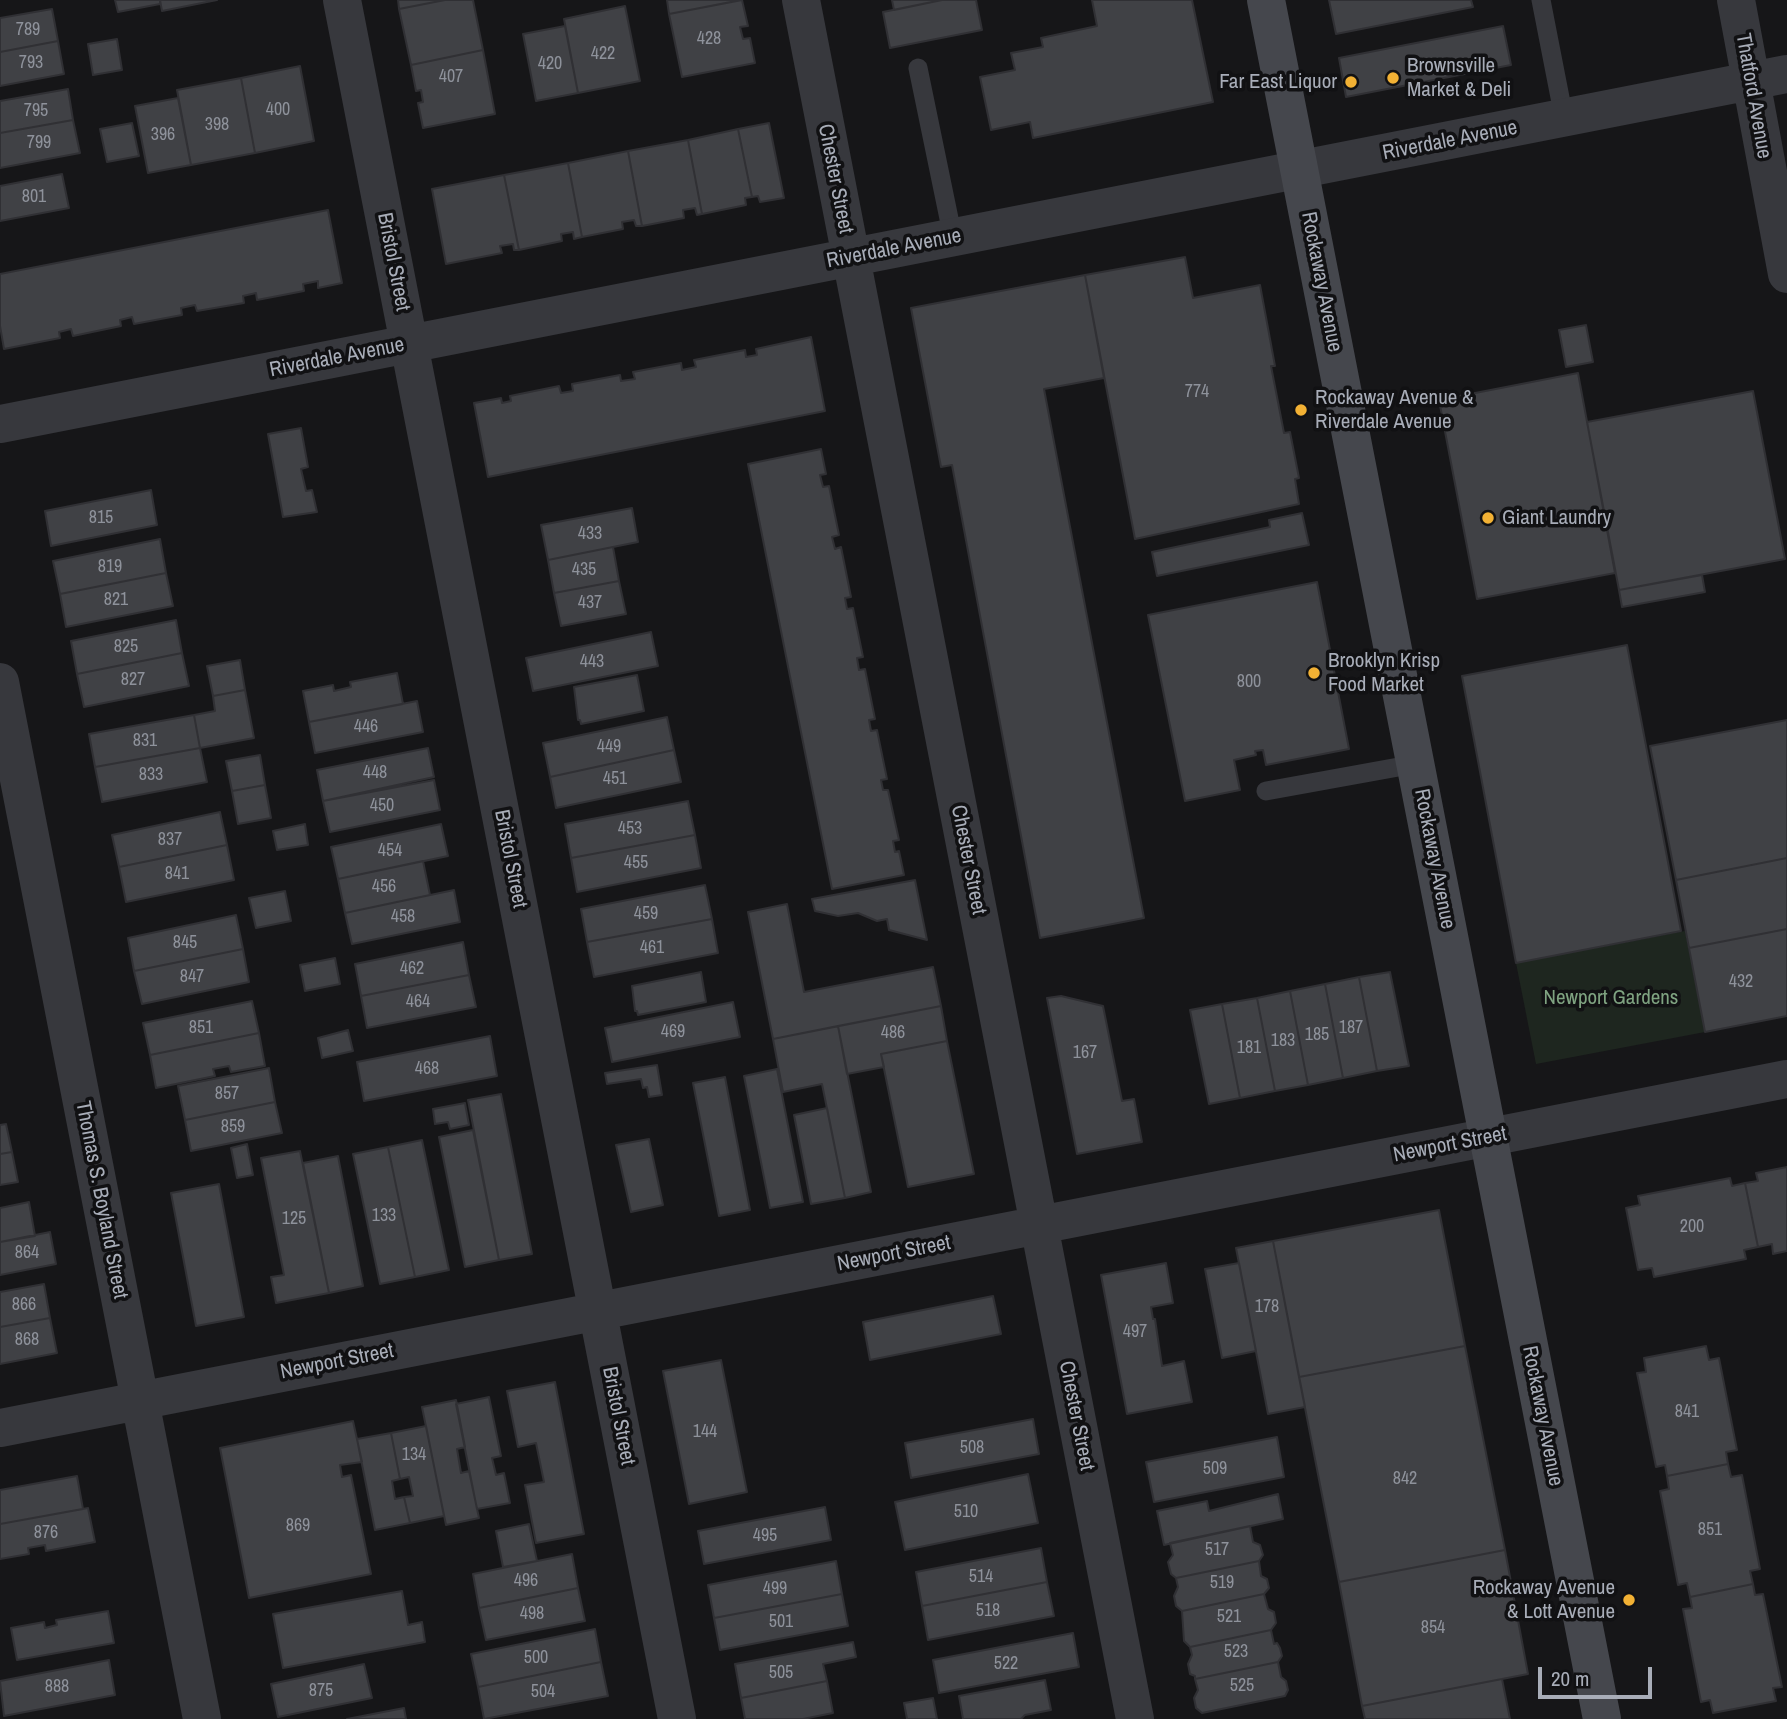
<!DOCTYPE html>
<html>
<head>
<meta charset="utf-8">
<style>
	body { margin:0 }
	#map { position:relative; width:1787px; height:1719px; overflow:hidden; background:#161618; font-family:"Archivo Narrow",sans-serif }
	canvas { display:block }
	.scale { position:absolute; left:1538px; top:1667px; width:114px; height:32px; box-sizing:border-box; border:4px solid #a8adb8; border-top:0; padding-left:9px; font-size:21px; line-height:24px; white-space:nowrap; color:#a8adb8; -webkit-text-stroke:5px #111113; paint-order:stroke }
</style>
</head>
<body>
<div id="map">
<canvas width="1787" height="1719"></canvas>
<div class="scale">20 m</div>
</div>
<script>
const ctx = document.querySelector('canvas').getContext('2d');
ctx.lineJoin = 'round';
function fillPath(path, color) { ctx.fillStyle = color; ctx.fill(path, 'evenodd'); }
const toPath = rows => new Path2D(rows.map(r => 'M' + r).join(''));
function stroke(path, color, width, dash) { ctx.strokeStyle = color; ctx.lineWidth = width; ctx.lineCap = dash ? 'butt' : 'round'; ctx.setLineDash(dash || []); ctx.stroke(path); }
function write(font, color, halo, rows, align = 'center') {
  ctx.font = font + ' "Archivo Narrow",sans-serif'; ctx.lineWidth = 7; ctx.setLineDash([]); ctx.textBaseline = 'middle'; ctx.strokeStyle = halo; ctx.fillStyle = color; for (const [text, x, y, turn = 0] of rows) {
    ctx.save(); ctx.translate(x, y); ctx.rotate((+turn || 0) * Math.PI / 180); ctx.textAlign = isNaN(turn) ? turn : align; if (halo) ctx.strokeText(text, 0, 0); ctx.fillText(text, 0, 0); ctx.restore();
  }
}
fillPath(toPath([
	[1685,931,1705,1032,1536,1064,1516,963]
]), '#1e261f');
const building = toPath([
	[115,0,160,0,160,4,118,12,115,0],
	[160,0,217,0,162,11,160,0],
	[398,0,445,0,399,9,398,0],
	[445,0,473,0,483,50,411,65,399,9,445,0],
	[667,0,741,0,669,14,667,0],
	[742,0,748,26,740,27,743,39,750,38,755,63,682,77,669,14,742,0],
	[892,0,942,0,894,10,892,0],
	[942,0,976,0,982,30,890,48,883,12,942,0],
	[1092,0,1192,0,1213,102,1033,138,1030,122,991,130,980,77,1015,70,1011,53,1043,47,1041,38,1097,26,1092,0],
	[1329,0,1471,0,1473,7,1336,34,1329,0],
	[625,6,640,81,578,93,564,19,625,6],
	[52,9,58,41,0,52,0,18,52,9],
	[565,26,578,93,536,101,523,34,565,26],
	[1503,26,1511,65,1346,97,1339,58,1503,26],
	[117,39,122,70,93,75,88,44,117,39],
	[58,41,64,74,0,86,0,52,58,41],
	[483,50,495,114,423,128,418,103,423,102,421,90,416,91,411,65,483,50],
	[300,66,314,141,255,153,241,78,300,66],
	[241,78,255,153,191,165,177,90,241,78],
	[68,89,73,120,0,133,0,101,68,89],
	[178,98,191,165,148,173,135,106,178,98],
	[73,120,80,153,0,168,0,133,73,120],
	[132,123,139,156,107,162,100,129,132,123],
	[769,123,784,198,760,202,758,196,752,197,738,129,769,123],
	[738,129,752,197,745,198,746,205,702,214,688,140,738,129],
	[688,140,702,214,697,215,695,208,683,210,684,218,642,226,628,151,688,140],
	[628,151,642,226,636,226,634,220,622,222,623,229,582,237,568,163,628,151],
	[568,163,582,237,574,239,573,232,561,234,562,241,519,250,504,175,568,163],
	[62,174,69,208,0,221,0,186,62,174],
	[504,175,519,250,514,250,513,244,500,246,502,253,446,264,432,189,504,175],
	[328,210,342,283,318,288,318,281,303,284,304,291,257,300,256,293,243,296,244,303,197,311,195,305,181,308,182,315,134,324,132,317,120,320,121,326,73,336,71,329,59,332,60,338,4,349,0,326,0,274,328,210],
	[1185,257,1193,298,1260,285,1275,366,1271,366,1284,433,1290,432,1299,478,1295,479,1299,504,1135,539,1085,275,1185,257],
	[1085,275,1104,378,1044,389,1144,918,1040,938,952,465,941,467,911,308,1085,275],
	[1586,325,1593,362,1566,367,1559,330,1586,325],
	[811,337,825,411,488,477,474,403,501,398,502,403,511,401,510,396,559,386,561,393,573,391,572,384,620,375,621,381,635,379,633,372,681,363,682,370,696,367,694,360,745,350,746,357,757,355,756,349,811,337],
	[1578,373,1615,573,1477,599,1439,400,1578,373],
	[1753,391,1785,559,1619,590,1587,422,1753,391],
	[301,428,308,467,301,469,306,491,312,490,317,512,283,517,268,434,301,428],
	[821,449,826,474,820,475,823,487,829,486,839,535,832,537,835,549,841,547,851,597,845,598,847,609,853,608,863,657,857,658,859,670,865,669,875,719,869,720,871,731,877,730,887,779,881,780,883,790,888,790,899,840,893,841,895,852,899,851,904,875,832,889,748,464,821,449],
	[151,490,157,525,51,546,45,511,151,490],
	[632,508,638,542,548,560,541,525,632,508],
	[1302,513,1309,545,1157,576,1152,552,1270,527,1269,520,1302,513],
	[160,539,166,573,60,594,53,561,160,539],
	[613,547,619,581,554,593,548,560,613,547],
	[166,573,173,606,66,627,60,594,166,573],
	[1702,575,1705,592,1622,607,1619,590,1702,575],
	[619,581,626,614,561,626,554,593,619,581],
	[1317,582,1349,749,1266,765,1263,750,1255,751,1256,755,1234,760,1240,790,1185,801,1148,615,1317,582],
	[176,620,182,653,77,674,71,641,176,620],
	[651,632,658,666,533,691,526,658,651,632],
	[1627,645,1681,931,1516,963,1462,676,1627,645],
	[182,653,189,686,84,707,77,674,182,653],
	[240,660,245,690,213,696,207,666,240,660],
	[397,673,403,704,309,722,303,691,333,685,334,691,351,687,350,682,397,673],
	[637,675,644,711,581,724,580,720,578,720,574,687,637,675],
	[245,690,254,738,200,748,194,715,215,711,213,696,245,690],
	[417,701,423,732,315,753,309,722,417,701],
	[194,715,200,748,95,767,89,734,194,715],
	[667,717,674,750,550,777,543,743,667,717],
	[1787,720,1787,858,1676,880,1650,746,1787,720],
	[200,748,207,782,102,802,95,767,200,748],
	[428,748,434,777,323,801,317,770,428,748],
	[674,750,681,782,556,808,550,777,674,750],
	[260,755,265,785,232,791,226,761,260,755],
	[434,780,440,810,330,832,323,801,434,780],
	[265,785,271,818,238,824,232,791,265,785],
	[688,801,695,835,571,858,565,824,688,801],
	[220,812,227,845,119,867,112,835,220,812],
	[305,824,308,845,277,850,273,831,305,824],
	[441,824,448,856,338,879,331,847,441,824],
	[695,835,701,868,577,892,571,858,695,835],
	[227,845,234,880,126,902,119,867,227,845],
	[1787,858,1787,929,1689,948,1676,880,1787,858],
	[423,861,430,895,345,913,338,879,423,861],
	[915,880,927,940,889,930,887,919,877,921,858,913,838,916,815,911,812,899,915,880],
	[705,885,712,919,587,942,581,909,705,885],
	[454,890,460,922,352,944,345,913,454,890],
	[285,891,291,921,256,928,249,898,285,891],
	[787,904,804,992,933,967,941,1006,773,1039,748,912,787,904],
	[236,915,243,949,134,971,128,938,236,915],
	[712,919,718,953,594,977,587,942,712,919],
	[1787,929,1787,1016,1705,1032,1689,948,1787,929],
	[463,942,469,975,361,996,355,964,463,942],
	[243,949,249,982,142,1004,134,971,243,949],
	[335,958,340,984,305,991,300,965,335,958],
	[701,972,706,1002,638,1015,637,1011,635,1011,632,986,701,972],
	[1390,972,1409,1066,1377,1071,1359,977,1390,972],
	[469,975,476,1007,367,1028,361,996,469,975],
	[1359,977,1377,1071,1343,1078,1325,984,1359,977],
	[1325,984,1343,1078,1308,1085,1290,991,1325,984],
	[1290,991,1308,1085,1275,1091,1257,998,1290,991],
	[1061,996,1103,1006,1122,1101,1134,1099,1142,1142,1077,1154,1047,998,1061,996],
	[1257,998,1275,1091,1240,1098,1222,1004,1257,998],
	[252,1001,259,1033,150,1055,143,1023,252,1001],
	[733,1002,740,1037,612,1062,605,1028,733,1002],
	[1222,1004,1240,1098,1209,1104,1190,1010,1222,1004],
	[941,1006,947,1041,881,1054,884,1067,847,1074,838,1026,941,1006],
	[838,1026,871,1192,845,1198,822,1084,783,1092,773,1039,838,1026],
	[348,1030,353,1051,322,1058,318,1038,348,1030],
	[259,1033,265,1066,231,1072,229,1066,213,1069,215,1076,156,1088,150,1055,259,1033],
	[490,1036,497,1076,364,1101,357,1062,490,1036],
	[947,1041,974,1174,908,1187,881,1054,947,1041],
	[657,1065,662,1095,649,1097,647,1087,643,1088,641,1079,607,1084,605,1073,657,1065],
	[269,1068,275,1102,185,1120,178,1086,269,1068],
	[777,1069,803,1202,770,1208,744,1076,777,1069],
	[725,1077,750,1210,719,1216,693,1083,725,1077],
	[501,1094,532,1254,499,1260,468,1100,501,1094],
	[275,1102,282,1133,191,1151,185,1120,275,1102],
	[465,1103,469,1125,450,1129,448,1122,435,1124,433,1109,465,1103],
	[827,1108,845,1198,811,1204,794,1115,827,1108],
	[6,1124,12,1152,0,1154,0,1125,6,1124],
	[473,1130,499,1260,465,1267,439,1137,473,1130],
	[649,1139,663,1205,631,1212,616,1145,649,1139],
	[422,1140,449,1270,415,1277,388,1147,422,1140],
	[247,1144,253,1175,237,1178,231,1148,247,1144],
	[388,1147,415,1277,380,1284,353,1154,388,1147],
	[300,1151,329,1293,276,1303,271,1277,284,1275,261,1158,300,1151],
	[12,1152,18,1182,0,1185,0,1154,12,1152],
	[338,1156,363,1286,329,1293,303,1163,338,1156],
	[1787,1167,1787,1251,1773,1254,1772,1244,1758,1247,1745,1183,1758,1181,1756,1173,1787,1167],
	[1730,1178,1732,1186,1745,1183,1758,1247,1744,1250,1746,1259,1654,1277,1652,1268,1638,1270,1626,1208,1640,1205,1638,1196,1730,1178],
	[219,1184,244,1317,196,1326,171,1193,219,1184],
	[29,1202,35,1236,0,1242,0,1208,29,1202],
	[1439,1210,1465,1346,1299,1377,1273,1241,1439,1210],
	[50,1232,56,1264,0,1275,0,1242,50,1232],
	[1273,1241,1305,1407,1268,1414,1236,1248,1273,1241],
	[1166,1263,1173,1303,1151,1307,1153,1319,1155,1319,1162,1366,1184,1361,1192,1402,1127,1414,1101,1275,1166,1263],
	[1239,1263,1256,1351,1222,1358,1205,1269,1239,1263],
	[44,1284,50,1318,0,1327,0,1292,44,1284],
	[993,1296,1001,1334,870,1360,863,1322,993,1296],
	[50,1318,57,1353,0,1364,0,1327,50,1318],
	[1465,1346,1505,1550,1339,1582,1299,1377,1465,1346],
	[1706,1346,1709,1360,1719,1358,1737,1450,1726,1452,1728,1464,1667,1476,1665,1465,1656,1467,1637,1373,1646,1372,1644,1358,1706,1346],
	[721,1360,747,1492,689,1504,663,1371,721,1360],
	[555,1382,584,1534,536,1543,525,1485,544,1482,536,1443,518,1447,507,1391,555,1382],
	[489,1397,501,1456,492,1458,496,1475,504,1473,510,1503,477,1509,456,1404,489,1397],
	[456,1400,465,1447,457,1449,461,1473,469,1471,479,1518,446,1525,422,1407,456,1400],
	[1033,1419,1039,1454,911,1478,905,1443,1033,1419],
	[353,1421,362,1462,340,1465,342,1477,351,1475,371,1574,249,1598,220,1448,353,1421],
	[426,1426,444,1516,410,1523,404,1497,413,1496,409,1477,400,1479,391,1433,426,1426],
	[391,1433,400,1479,392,1481,395,1499,404,1497,410,1523,375,1530,357,1439,391,1433],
	[1277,1437,1284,1477,1154,1502,1146,1462,1277,1437],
	[1728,1464,1731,1477,1742,1475,1760,1569,1750,1571,1753,1584,1690,1597,1687,1583,1678,1585,1660,1491,1669,1489,1667,1476,1728,1464],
	[1028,1474,1038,1523,905,1550,895,1502,1028,1474],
	[77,1476,83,1509,0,1524,0,1490,77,1476],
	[1278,1494,1283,1519,1164,1545,1157,1511,1207,1501,1209,1511,1278,1494],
	[825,1507,831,1540,704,1564,698,1531,825,1507],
	[88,1508,95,1542,46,1551,45,1545,28,1548,29,1554,0,1559,0,1524,88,1508],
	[529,1524,537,1561,503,1567,496,1531,529,1524],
	[1250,1526,1253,1542,1260,1545,1263,1555,1259,1561,1176,1578,1171,1574,1168,1562,1173,1555,1170,1543,1250,1526],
	[1041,1548,1047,1582,922,1606,916,1572,1041,1548],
	[1505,1550,1528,1674,1362,1706,1339,1582,1505,1550],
	[572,1554,578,1588,479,1608,473,1574,572,1554],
	[836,1561,842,1594,714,1618,708,1585,836,1561],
	[1259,1561,1261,1576,1267,1579,1269,1588,1264,1594,1182,1611,1176,1606,1174,1596,1178,1587,1176,1578,1259,1561],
	[1047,1582,1054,1616,928,1640,922,1606,1047,1582],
	[1753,1584,1755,1595,1763,1594,1782,1687,1773,1688,1776,1701,1713,1713,1710,1700,1701,1702,1683,1609,1692,1608,1690,1597,1753,1584],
	[578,1588,585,1621,486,1640,479,1608,578,1588],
	[402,1591,408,1625,422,1622,425,1642,283,1668,273,1614,402,1591],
	[842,1594,848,1626,720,1650,714,1618,842,1594],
	[1264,1594,1268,1609,1274,1612,1276,1623,1271,1630,1190,1647,1184,1641,1182,1611,1264,1594],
	[108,1611,114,1643,17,1660,11,1628,44,1622,45,1628,57,1625,56,1620,108,1611],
	[595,1629,601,1662,478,1687,471,1654,595,1629],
	[1271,1630,1274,1644,1277,1643,1280,1648,1282,1656,1278,1662,1195,1679,1195,1676,1190,1674,1188,1664,1192,1655,1190,1647,1271,1630],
	[1073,1633,1079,1667,939,1693,933,1660,1073,1633],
	[853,1642,856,1657,823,1664,827,1681,741,1698,735,1664,853,1642],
	[109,1660,115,1695,4,1716,0,1681,109,1660],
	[601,1662,608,1696,484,1719,478,1687,601,1662],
	[1278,1662,1281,1677,1286,1681,1288,1690,1285,1696,1202,1713,1196,1708,1194,1698,1198,1690,1195,1679,1278,1662],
	[364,1664,372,1698,278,1717,271,1684,364,1664],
	[1502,1679,1510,1719,1365,1719,1362,1706,1502,1679],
	[1045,1680,1051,1710,1025,1715,1021,1719,963,1719,959,1696,1045,1680],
	[827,1681,833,1713,803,1719,745,1719,741,1698,827,1681],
	[933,1698,937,1719,907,1719,904,1703,933,1698],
	[404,1708,406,1719,347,1719,404,1708]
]);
fillPath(building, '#404145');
stroke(building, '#303034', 2);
stroke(toPath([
	[1541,0,1564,118],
	[918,68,953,238],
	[1266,791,1415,764]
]), '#37383d', 19);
stroke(toPath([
	[342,0,677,1719],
	[801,0,1135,1719],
	[1736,0,1787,274],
	[0,424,1787,74],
	[0,682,202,1719],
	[0,1428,1787,1079]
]), '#37383d', 38);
stroke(toPath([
	[1266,0,1602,1719]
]), '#45474d', 38);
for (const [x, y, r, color] of [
	[1393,78,7,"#f2b134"],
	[1351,82,7,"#f2b134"],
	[1301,410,7,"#f2b134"],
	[1488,518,7,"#f2b134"],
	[1314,673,7,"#f2b134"],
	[1629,1600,7,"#f2b134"]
]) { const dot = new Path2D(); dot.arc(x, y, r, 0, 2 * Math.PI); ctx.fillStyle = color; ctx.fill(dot); stroke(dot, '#111113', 2.5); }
write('18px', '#8e929b', null, [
	["789",28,30],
	["428",709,39],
	["422",603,54],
	["793",31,63],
	["420",550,64],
	["407",451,77],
	["400",278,110],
	["795",36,111],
	["398",217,125],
	["396",163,135],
	["799",39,143],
	["801",34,197],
	["774",1197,392],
	["815",101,518],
	["433",590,534],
	["819",110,567],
	["435",584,570],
	["821",116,600],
	["437",590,603],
	["825",126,647],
	["443",592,662],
	["827",133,680],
	["800",1249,682],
	["446",366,727],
	["831",145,741],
	["449",609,747],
	["448",375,773],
	["833",151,775],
	["451",615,779],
	["450",382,806],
	["453",630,829],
	["837",170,840],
	["454",390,851],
	["455",636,863],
	["841",177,874],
	["456",384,887],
	["459",646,914],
	["458",403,917],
	["845",185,943],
	["461",652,948],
	["462",412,969],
	["847",192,977],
	["432",1741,982],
	["464",418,1002],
	["851",201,1028],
	["187",1351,1028],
	["469",673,1032],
	["486",893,1033],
	["185",1317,1035],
	["183",1283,1041],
	["181",1249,1048],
	["167",1085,1053],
	["468",427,1069],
	["857",227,1094],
	["859",233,1127],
	["133",384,1216],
	["125",294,1219],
	["200",1692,1227],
	["864",27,1253],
	["866",24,1305],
	["178",1267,1307],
	["497",1135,1332],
	["868",27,1340],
	["841",1687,1412],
	["144",705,1432],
	["508",972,1448],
	["134",414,1455],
	["509",1215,1469],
	["842",1405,1479],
	["510",966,1512],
	["869",298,1526],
	["851",1710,1530],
	["876",46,1533],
	["495",765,1536],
	["517",1217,1550],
	["514",981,1577],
	["496",526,1581],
	["519",1222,1583],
	["499",775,1589],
	["518",988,1611],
	["498",532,1614],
	["521",1229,1617],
	["501",781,1622],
	["854",1433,1628],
	["523",1236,1652],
	["500",536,1658],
	["522",1006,1664],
	["505",781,1673],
	["525",1242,1686],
	["888",57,1687],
	["875",321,1691],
	["504",543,1692]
]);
write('21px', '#a8adb8', '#111113', [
	["Brownsville",1407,66],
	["Market & Deli",1407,90],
	["Far East Liquor",1337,82,"right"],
	["Rockaway Avenue &",1315,398],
	["Riverdale Avenue",1315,422],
	["Giant Laundry",1502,518],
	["Brooklyn Krisp",1328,661],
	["Food Market",1328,685],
	["Rockaway Avenue",1615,1588,"right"],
	["& Lott Avenue",1615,1612,"right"]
], 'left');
write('21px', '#a8adb8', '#111113', [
	["Thatford Avenue",1753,96,80],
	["Riverdale Avenue",1450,141,-11],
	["Chester Street",835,179,79],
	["Riverdale Avenue",894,249,-11],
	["Bristol Street",393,262,79],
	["Rockaway Avenue",1321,282,79],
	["Riverdale Avenue",337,358,-11],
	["Bristol Street",510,859,79],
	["Rockaway Avenue",1434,859,79],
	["Chester Street",968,860,79],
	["Newport Street",1450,1145,-11],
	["Thomas S. Boyland Street",101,1200,79],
	["Newport Street",894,1254,-11],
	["Newport Street",337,1362,-11],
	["Bristol Street",618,1416,79],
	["Chester Street",1076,1416,79],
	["Rockaway Avenue",1542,1416,79]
]);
write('21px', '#7fa381', '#111113', [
	["Newport Gardens",1611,998]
]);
</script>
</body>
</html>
